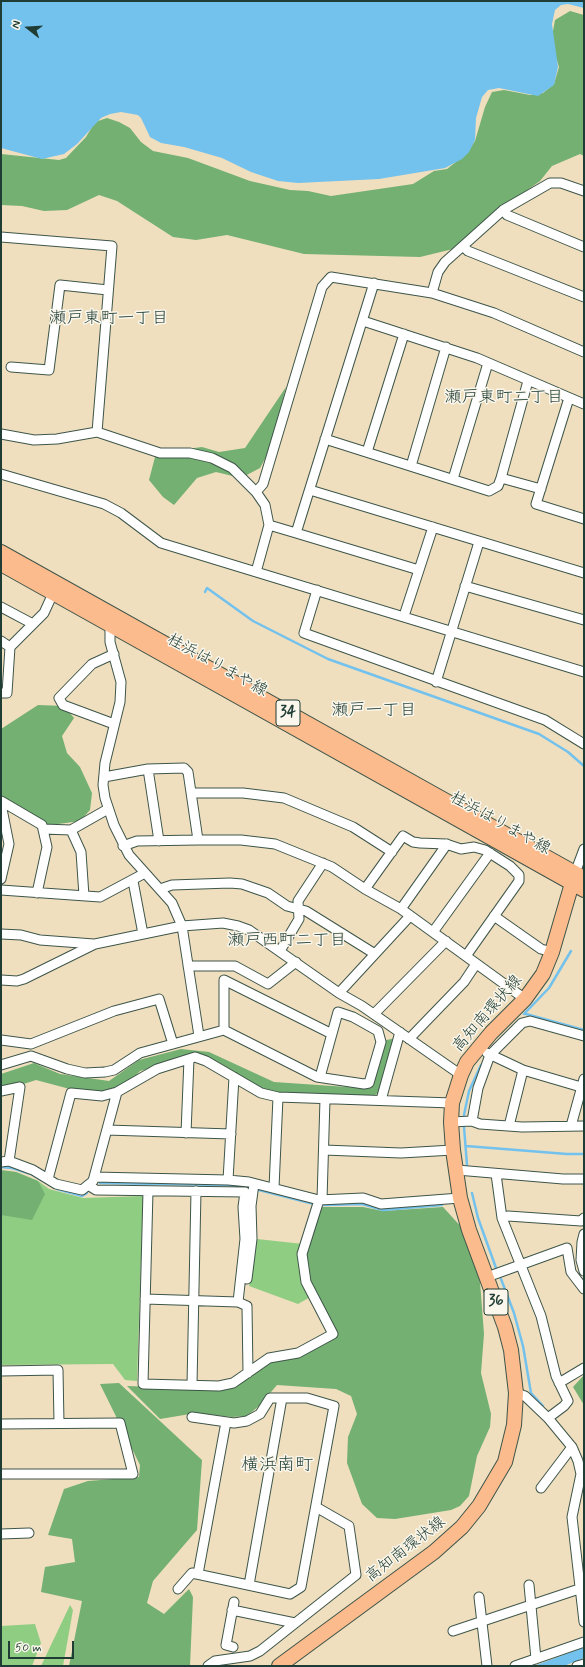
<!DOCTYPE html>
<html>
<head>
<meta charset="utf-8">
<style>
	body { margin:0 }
	#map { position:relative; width:585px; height:1667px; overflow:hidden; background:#efdfbf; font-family:Mynerve,sans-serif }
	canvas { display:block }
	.frame { position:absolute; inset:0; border:2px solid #1f3d34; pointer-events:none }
	.north { position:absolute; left:8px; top:8px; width:40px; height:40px; -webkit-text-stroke:3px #fbf7ec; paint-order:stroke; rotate:287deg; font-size:11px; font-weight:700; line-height:16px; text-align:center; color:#1f3d34 }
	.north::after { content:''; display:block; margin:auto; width:14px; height:18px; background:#1f3d34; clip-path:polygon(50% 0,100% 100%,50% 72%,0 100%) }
	.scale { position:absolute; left:8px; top:1641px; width:66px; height:18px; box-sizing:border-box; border:2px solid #1f3d34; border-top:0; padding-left:5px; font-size:12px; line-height:14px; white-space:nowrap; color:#1f3d34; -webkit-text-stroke:3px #fbf7ec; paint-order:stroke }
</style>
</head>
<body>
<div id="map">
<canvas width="585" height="1667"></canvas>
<div class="frame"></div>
<div class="north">N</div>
<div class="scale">50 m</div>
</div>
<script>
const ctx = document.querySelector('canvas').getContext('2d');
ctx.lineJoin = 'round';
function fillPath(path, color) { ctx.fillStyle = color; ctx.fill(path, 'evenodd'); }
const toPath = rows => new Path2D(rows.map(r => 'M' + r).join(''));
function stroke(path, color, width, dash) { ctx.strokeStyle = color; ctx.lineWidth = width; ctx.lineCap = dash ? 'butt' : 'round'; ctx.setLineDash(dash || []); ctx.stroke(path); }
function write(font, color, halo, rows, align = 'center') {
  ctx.font = font + ' Mynerve,"Klee One",sans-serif'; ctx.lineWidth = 3; ctx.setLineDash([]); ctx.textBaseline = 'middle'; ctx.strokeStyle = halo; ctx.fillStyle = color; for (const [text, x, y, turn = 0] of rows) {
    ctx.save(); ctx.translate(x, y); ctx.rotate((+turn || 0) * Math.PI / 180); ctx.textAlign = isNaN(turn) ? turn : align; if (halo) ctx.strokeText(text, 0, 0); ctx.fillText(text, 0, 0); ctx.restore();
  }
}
fillPath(toPath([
	[1,1171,16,1172,38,1181,49,1189,83,1198,143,1196,137,1381,125,1380,113,1364,1,1365],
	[257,1239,303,1244,312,1296,298,1304,249,1286],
	[70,1605,73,1610,63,1666,41,1666],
	[35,1624,41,1643,32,1666,1,1666,1,1626]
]), '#8fcd83');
fillPath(toPath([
	[570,11,584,15,584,156,580,154,552,166,540,181,491,216,466,241,453,249,420,257,304,254,227,235,196,240,173,237,117,201,99,195,67,210,44,211,22,206,1,205,1,154,59,160,66,158,86,137,95,122,107,118,119,122,130,128,141,142,153,151,188,158,250,181,290,190,308,191,331,196,413,184,434,171,447,169,466,154,475,141,485,107,492,92,504,90,530,95,543,93,554,84,559,67,551,42,555,20],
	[286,387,271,448,260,468,241,478,216,472,197,478,174,505,163,497,149,480,155,457,171,456,179,450,202,447,219,452,245,448],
	[38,705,64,706,74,718,62,736,67,753,80,767,92,793,90,810,80,821,44,826,18,816,1,803,1,729],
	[396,1038,382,1091,364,1101,303,1102,263,1089,210,1065,186,1059,140,1071,118,1094,81,1092,36,1080,8,1089,1,1088,1,1074,34,1063,60,1074,109,1081,139,1060,181,1049,209,1052,274,1082,362,1088,382,1041],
	[1,1170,16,1172,38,1181,45,1194,32,1220,1,1215],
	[322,1207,363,1207,383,1211,443,1207,464,1230,480,1282,484,1334,481,1373,491,1414,490,1427,477,1456,469,1496,460,1506,451,1510,395,1519,377,1518,362,1504,347,1463,348,1437,357,1414,351,1396,336,1389,277,1385,259,1406,247,1416,232,1417,196,1413,160,1419,127,1386,219,1389,271,1359,336,1335,307,1281,304,1254],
	[584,1375,584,1405,573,1387],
	[119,1383,202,1460,197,1530,153,1581,147,1603,164,1614,189,1589,193,1597,190,1666,69,1666,82,1601,41,1592,45,1567,75,1562,72,1539,48,1535,64,1489,88,1481,139,1477,140,1465,100,1384]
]), '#73b071');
fillPath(toPath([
	[1,1,584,1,584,8,568,4,561,5,555,10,552,24,558,67,554,85,538,96,499,88,488,90,482,97,476,118,475,140,469,152,462,159,445,168,379,179,298,183,278,181,251,172,222,158,184,147,161,143,150,137,141,118,138,115,121,112,110,114,101,118,77,144,64,154,42,159,1,148],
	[584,1647,584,1658,564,1666,534,1666]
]), '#73c1ed');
stroke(toPath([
	[205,592,207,588,253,621,328,659,539,734,568,752,584,766],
	[524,1014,549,988,571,951],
	[526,1014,584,1030],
	[464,1115,469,1091,481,1065],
	[464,1127,467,1165],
	[466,1146,567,1154,584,1154],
	[1,1167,12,1168,31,1174,57,1189,82,1196,87,1193],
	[100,1183,227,1185,250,1188],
	[259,1190,314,1204],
	[472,1193,478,1218,496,1268],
	[324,1205,362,1204,383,1210,442,1205],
	[501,1279,514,1313,523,1346,531,1393,543,1406]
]), '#73c1ed', 2.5);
const minor = toPath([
	[503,210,507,215,584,247],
	[1,237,112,246,97,432],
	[463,246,468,251,584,297],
	[432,293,438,272,445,262,503,210,550,183,561,183,584,191],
	[363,321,477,358,584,404],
	[11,367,49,370,60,285,108,290],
	[569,398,536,504,584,519],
	[1,434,34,440,57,439,97,432,160,453,190,453,212,458,232,468,256,492,265,505,269,525,256,572],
	[325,439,489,491,498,486,501,478,528,381],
	[367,452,404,334],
	[411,466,446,347],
	[1,474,104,504,121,513,161,543,584,672],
	[501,478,541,489],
	[453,479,488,363],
	[310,490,584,573],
	[256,492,263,484,322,287,331,277,432,293,494,313,584,352],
	[269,525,296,533,374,283],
	[296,533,419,570],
	[465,586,584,620],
	[317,590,304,633,545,720,584,744],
	[1,607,33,624],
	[404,616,433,527],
	[110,620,110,642,121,682,120,702,105,763,103,785,105,798,114,825,129,855,172,903,182,926,199,1036],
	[1,641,10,647],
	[114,654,92,664,59,698,63,705,114,724],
	[436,682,479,542],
	[1,693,7,693,10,647,44,613,55,589],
	[148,769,159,841],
	[104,777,148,769,184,768,188,772,198,840],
	[191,793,243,793,284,798,353,827,392,852],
	[1,801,42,825,47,847,37,893],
	[1,804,9,844,1,879],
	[43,829,71,830,108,809],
	[71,830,81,852,84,896],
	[123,846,137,841,198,840,241,840,275,844,332,867,365,889,401,909,525,999],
	[575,873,584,849],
	[133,881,143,934],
	[160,889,172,885,230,883,242,884,268,893,287,906,306,911,375,954],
	[365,889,403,836,413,842,420,843,446,844,461,849,474,847,485,850,510,866,519,875,519,881,466,956],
	[1,890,100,897,145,873],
	[401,909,447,844],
	[494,916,541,949,552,952],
	[433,932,490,853],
	[1,934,21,935,40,940,94,944],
	[280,951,299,919,298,901,323,863],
	[188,966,235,966,268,984,296,962],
	[1,980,17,981,24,979,95,944,182,926,223,923,238,926,249,930,339,993,362,1006,461,1075],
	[339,993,410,916],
	[374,1014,446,941],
	[224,1030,224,980,332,1034],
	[409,1039,464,982,476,964],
	[1,1040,31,1044,114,1011,159,999,173,1044],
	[487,1053,523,1070,581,1087],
	[1,1065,31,1056,67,1069,85,1073,105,1072,114,1070,140,1053,224,1030,317,1077,364,1084,369,1083,381,1042,378,1031,353,1017,338,1012,320,1077],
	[1,1091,20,1087,9,1161],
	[381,1100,400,1032],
	[472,1121,478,1088,490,1055,522,1023,530,1021,584,1036],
	[451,1122,472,1121,480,1124,522,1127,584,1126],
	[509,1126,523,1070],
	[571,1126,584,1079],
	[107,1130,231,1134],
	[186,1133,189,1059],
	[324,1150,401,1153,453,1150],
	[1,1162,9,1161,33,1170,56,1184,82,1190,93,1181,117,1092,157,1069,195,1057,206,1061,261,1093,278,1097,452,1103],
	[457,1170,563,1179,584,1179],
	[496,1174,502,1218,541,1316,556,1376,568,1401,564,1406,548,1418],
	[94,1177,228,1180,249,1182,319,1200,363,1198,381,1204,460,1198],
	[48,1179,71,1093,102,1096,117,1092],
	[228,1180,234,1077],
	[88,1185,96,1190,245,1192,243,1207,245,1239,238,1302,145,1299],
	[274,1188,278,1097],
	[148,1191,143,1384,219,1386,233,1383,269,1358,298,1353,333,1334,306,1282,302,1254,319,1200],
	[322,1200,325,1099],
	[502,1218,508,1216,581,1221,584,1218],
	[584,1234,582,1242,581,1260,584,1271],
	[487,1277,567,1248,571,1272,584,1289],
	[247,1279,252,1239,251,1206,254,1184],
	[238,1302,247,1306,248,1373],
	[1,1371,58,1370,59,1423],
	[559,1383,584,1368],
	[192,1385,196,1191],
	[516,1393,525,1396,548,1418,572,1447,578,1461,581,1474,572,1517,584,1622],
	[1,1424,120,1423,133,1474,1,1474],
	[541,1488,572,1447],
	[1,1534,29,1533],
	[198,1574,226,1422],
	[249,1585,282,1398],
	[529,1585,536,1659],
	[178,1589,192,1573,290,1594,301,1587,334,1406,307,1398,270,1398,260,1414,247,1421,234,1423,192,1417],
	[479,1597,487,1666],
	[232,1610,295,1623],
	[453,1631,579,1589],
	[233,1647,226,1645,234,1602],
	[208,1666,215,1661,250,1656,260,1651,356,1575,349,1526,316,1507],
	[515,1666,584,1642],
	[577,1666,584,1664]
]);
const primary = toPath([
	[1,552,584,878],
	[1,564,584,890],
	[279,1666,434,1552,462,1527,479,1506,505,1462,514,1425,516,1393,511,1350,505,1327,469,1230,460,1198,453,1150,451,1122,452,1103,461,1075,467,1062,491,1033,525,999,543,974,552,952,575,873]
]);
stroke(minor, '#3e5549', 11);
stroke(primary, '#3e5549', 16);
stroke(minor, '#fff', 9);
stroke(primary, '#fbbb8d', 14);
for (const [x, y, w] of [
	[288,713,24],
	[496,1302,24]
]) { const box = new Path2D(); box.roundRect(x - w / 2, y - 13, w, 26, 3); ctx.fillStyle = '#fbf7ec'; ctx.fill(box); stroke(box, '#1f3d34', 1); }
write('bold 15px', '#1f3d34', null, [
	["34",288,713],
	["36",496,1302]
]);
write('16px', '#1f3d34', '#fbf7ec', [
	["桂浜はりまや線",217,666,29],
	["桂浜はりまや線",500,824,29],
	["高知南環状線",488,1014,-49],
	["高知南環状線",406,1550,-38]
]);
write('17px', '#1f3d34', '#fbf7ec', [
	["瀬戸東町一丁目",109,319],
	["瀬戸東町二丁目",504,398],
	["瀬戸一丁目",374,711],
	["瀬戸西町二丁目",287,941]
]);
write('18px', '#1f3d34', '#fbf7ec', [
	["横浜南町",277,1466]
]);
</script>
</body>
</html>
